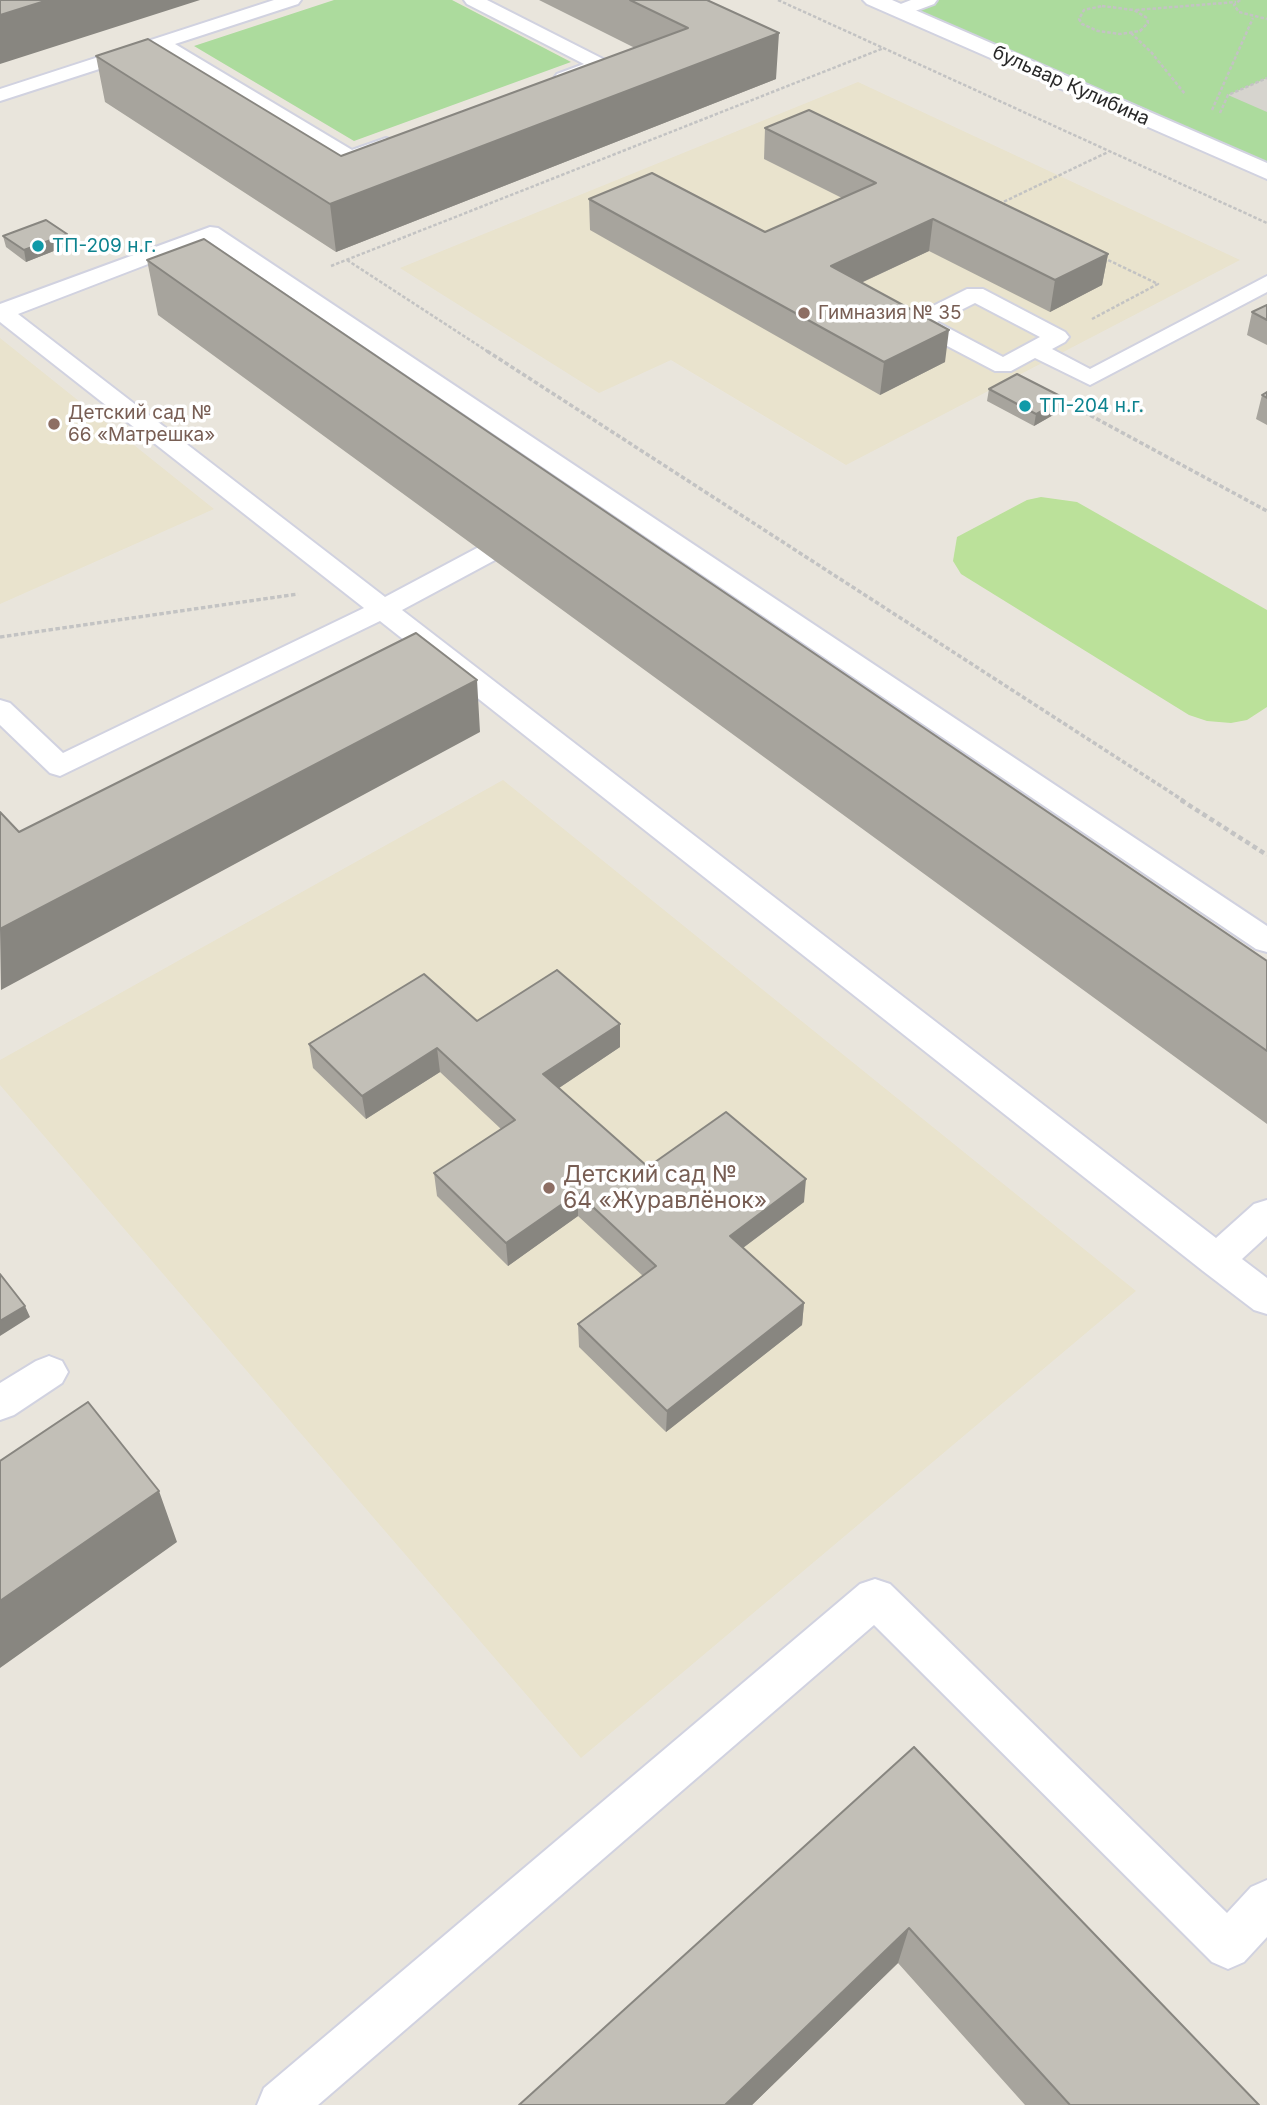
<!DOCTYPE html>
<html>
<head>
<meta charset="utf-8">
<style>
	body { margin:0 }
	canvas { display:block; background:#e9e5dc }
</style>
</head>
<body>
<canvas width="1267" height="2105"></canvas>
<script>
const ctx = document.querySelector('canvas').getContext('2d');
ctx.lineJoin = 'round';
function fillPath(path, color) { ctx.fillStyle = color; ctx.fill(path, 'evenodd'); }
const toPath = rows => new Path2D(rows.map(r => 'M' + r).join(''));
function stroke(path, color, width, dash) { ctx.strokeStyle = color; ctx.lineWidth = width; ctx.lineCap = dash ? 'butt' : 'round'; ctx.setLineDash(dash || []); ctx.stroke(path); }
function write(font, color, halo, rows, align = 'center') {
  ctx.font = font + ' Inter,sans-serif'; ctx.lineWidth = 7; ctx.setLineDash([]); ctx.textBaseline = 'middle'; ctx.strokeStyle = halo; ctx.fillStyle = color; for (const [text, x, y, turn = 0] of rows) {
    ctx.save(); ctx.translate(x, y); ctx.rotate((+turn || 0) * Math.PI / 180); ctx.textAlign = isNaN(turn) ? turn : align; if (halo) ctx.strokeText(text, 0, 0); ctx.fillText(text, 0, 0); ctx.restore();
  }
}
fillPath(toPath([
	[858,82,1240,260,846,465,671,360,599,393,400,268],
	[0,338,214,509,0,604],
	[503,780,1136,1291,581,1758,0,1085,0,1060]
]), '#e9e3cd');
fillPath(toPath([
	[334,0,452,0,571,62,354,141,194,46],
	[932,0,1267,0,1267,170,904,11]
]), '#acdb9d');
fillPath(toPath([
	[1041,497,1077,502,1267,610,1267,707,1247,720,1231,723,1207,721,1189,715,961,574,953,561,957,537,1027,500]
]), '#bbe19a');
fillPath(toPath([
	[1267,78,1267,112,1228,95]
]), '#d6d4ce');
const service = toPath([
	[274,0,301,0,298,4,175,44,352,150,386,138,393,140,396,144,393,148,357,162,343,162,158,50,0,101,0,89,274,0],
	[464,0,487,0,607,61,610,65,607,69,571,82,557,82,554,78,557,74,584,64,467,4,464,0],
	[911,0,937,0,934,4,899,17,890,11,893,7,911,0],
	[210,227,218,228,1267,926,1267,952,1256,949,208,241,18,314,385,597,477,548,486,546,495,548,499,554,495,560,402,610,1216,1238,1254,1204,1267,1200,1267,1236,1242,1259,1267,1278,1267,1314,1254,1310,1203,1271,380,621,60,776,50,773,0,725,0,700,10,703,63,753,364,608,0,322,0,304,210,227],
	[1267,276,1267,292,1090,385,1035,358,1011,371,995,371,911,327,908,322,911,317,967,289,983,289,1065,332,1069,337,1065,342,1052,349,1090,369,1267,276],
	[975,303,1040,337,1003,357,937,322,975,303],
	[49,1356,62,1361,68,1372,62,1383,14,1415,0,1420,0,1383,36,1361,49,1356],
	[875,1579,890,1584,1227,1913,1251,1887,1267,1880,1267,1937,1244,1962,1228,1969,1212,1962,874,1625,318,2105,257,2105,264,2088,860,1584,875,1579]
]);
const minor = toPath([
	[863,0,892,0,1267,163,1267,179,867,4,863,0]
]);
stroke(service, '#d1d2e0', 4);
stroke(minor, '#d1d2e0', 4);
stroke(toPath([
	[778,0,1267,223],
	[1240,0,1234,5,1239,12,1267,19],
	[1102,6,1134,10,1147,18,1148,23,1140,31,1120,34,1098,31,1082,24,1079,19,1084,10,1102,6],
	[1136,10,1236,2],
	[1131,33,1151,52,1185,94],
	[1212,110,1253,18],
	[1220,113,1228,95,1267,78],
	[999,204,1108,152],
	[347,260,490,353],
	[331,266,884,48],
	[1092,319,1158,284,1104,258]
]), '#c3c3c3', 2.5, [3.5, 2]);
stroke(toPath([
	[487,351,1184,801],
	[1084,412,1267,511],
	[0,637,298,594]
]), '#c3c3c3', 3.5, [4.5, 2.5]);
stroke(toPath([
	[1181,800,1267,855]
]), '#c3c3c3', 4.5, [5, 3.5]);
fillPath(service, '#fff');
fillPath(minor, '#fff');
fillPath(toPath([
	[539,0,707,0,776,79,336,252,105,102,96,56,341,156,635,48],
	[765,128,1108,254,1102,285,1050,312,929,251,861,283,945,362,880,395,590,230,589,199,765,232,842,198,764,159],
	[67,234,69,245,26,262,6,247,3,236],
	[147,260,1267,961,1267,1124,158,315],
	[1267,305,1267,345,1247,335,1252,312],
	[989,389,1062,410,1034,426,987,401],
	[1267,392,1267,425,1256,419,1262,395],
	[477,1021,620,1024,620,1047,559,1088,648,1167,804,1202,743,1248,804,1303,802,1325,666,1432,579,1347,578,1324,643,1276,578,1216,508,1266,437,1196,434,1173,501,1129,440,1072,366,1119,313,1068,309,1044],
	[914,1747,1258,2105,1025,2105,898,1963,752,2105,519,2105]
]), '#a7a49d');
fillPath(toPath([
	[48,0,200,0,0,64,0,15],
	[779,33,776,79,336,252,330,204],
	[933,219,929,251,828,298,831,266],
	[67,234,69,245,26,262,24,250],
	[1108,254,1102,285,1050,312,1055,280],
	[949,330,945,362,880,395,884,362],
	[1064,398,1062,410,1034,426,1036,414],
	[477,680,480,732,1,990,0,929],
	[620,1024,620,1047,544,1098,543,1074],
	[437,1048,440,1072,366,1119,362,1096],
	[806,1179,804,1202,728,1259,730,1236],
	[578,1193,578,1216,508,1266,506,1243],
	[804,1303,802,1325,666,1432,667,1411],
	[25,1306,30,1317,0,1336,0,1321],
	[159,1491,177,1542,0,1668,0,1601],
	[909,1928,898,1963,752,2105,725,2105]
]), '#888680');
const building = toPath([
	[0,0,48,0,0,15,0,0],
	[630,0,707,0,779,33,330,204,96,56,148,39,341,156,688,28,630,0],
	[809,110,1108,254,1055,280,933,219,831,266,949,330,884,362,589,199,652,173,765,232,876,183,765,128,809,110],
	[46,220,67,234,24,250,3,236,46,220],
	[204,239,1267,961,1267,1051,147,260,204,239],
	[1267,305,1267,320,1252,312,1267,305],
	[1017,374,1064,398,1036,414,989,389,1017,374],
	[1267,392,1267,398,1262,395,1267,392],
	[416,633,477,680,0,929,0,812,19,832,416,633],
	[557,970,620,1024,543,1074,648,1167,726,1112,806,1179,730,1236,804,1303,667,1411,578,1324,656,1266,578,1193,506,1243,434,1173,515,1120,437,1048,362,1096,309,1044,424,974,477,1021,557,970],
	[0,1274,25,1306,0,1321,0,1274],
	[88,1402,159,1491,0,1601,0,1461,88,1402],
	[914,1747,1259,2105,1070,2105,909,1928,725,2105,519,2105,914,1747]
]);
fillPath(building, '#c2bfb7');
stroke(building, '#888680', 2);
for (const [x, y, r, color] of [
	[38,246,7,"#0f9aa8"],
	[804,313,7,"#8d6e63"],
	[1025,406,7,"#0f9aa8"],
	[54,424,7,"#8d6e63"],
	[549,1188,7,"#8d6e63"]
]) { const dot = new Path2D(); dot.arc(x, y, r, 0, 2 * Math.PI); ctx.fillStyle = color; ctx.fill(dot); stroke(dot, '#fff', 2.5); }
write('19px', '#282828', '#fff', [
	["бульвар Кулибина",1071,86,24]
]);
write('19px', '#0d838f', '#fff', [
	["ТП-209 н.г.",52,246],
	["ТП-204 н.г.",1039,406]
], 'left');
write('19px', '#785e54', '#fff', [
	["Гимназия № 35",818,313],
	["Детский сад №",68,413],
	["66 «Матрешка»",68,435]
], 'left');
write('23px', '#785e54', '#fff', [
	["Детский сад №",563,1175],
	["64 «Журавлёнок»",563,1201]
], 'left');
</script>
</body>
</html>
